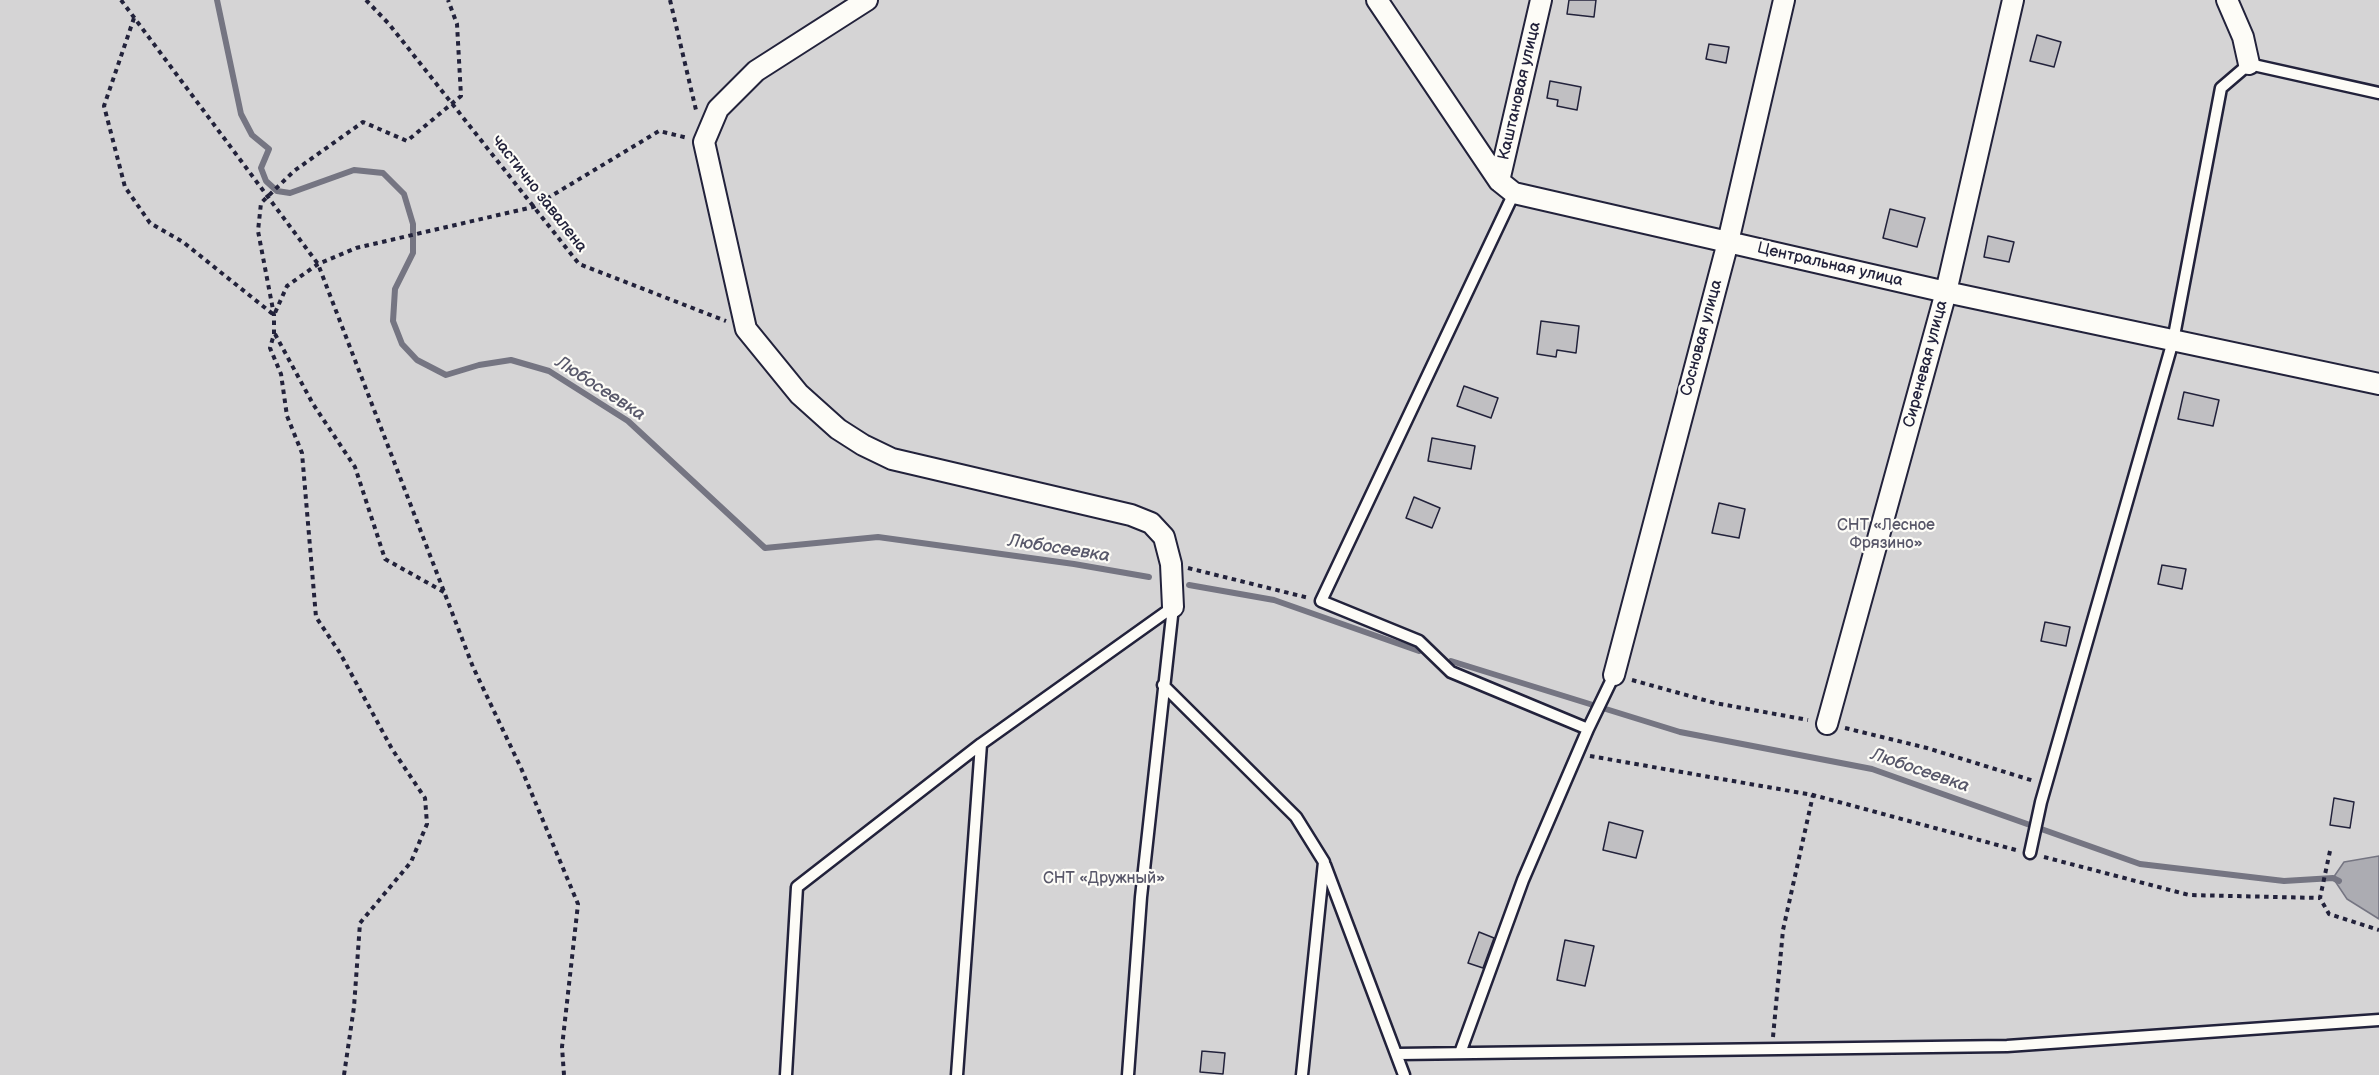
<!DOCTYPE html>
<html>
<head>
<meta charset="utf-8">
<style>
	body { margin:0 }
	canvas { display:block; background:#f4f3ef }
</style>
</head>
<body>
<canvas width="2379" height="1075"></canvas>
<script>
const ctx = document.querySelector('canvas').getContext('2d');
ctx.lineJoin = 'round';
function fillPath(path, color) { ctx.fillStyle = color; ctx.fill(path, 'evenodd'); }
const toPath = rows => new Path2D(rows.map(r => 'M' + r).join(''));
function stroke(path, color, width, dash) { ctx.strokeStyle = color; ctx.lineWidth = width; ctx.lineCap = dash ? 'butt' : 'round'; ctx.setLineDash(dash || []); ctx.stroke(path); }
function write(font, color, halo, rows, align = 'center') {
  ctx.font = font + ' "Balsamiq Sans",sans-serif'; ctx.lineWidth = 4.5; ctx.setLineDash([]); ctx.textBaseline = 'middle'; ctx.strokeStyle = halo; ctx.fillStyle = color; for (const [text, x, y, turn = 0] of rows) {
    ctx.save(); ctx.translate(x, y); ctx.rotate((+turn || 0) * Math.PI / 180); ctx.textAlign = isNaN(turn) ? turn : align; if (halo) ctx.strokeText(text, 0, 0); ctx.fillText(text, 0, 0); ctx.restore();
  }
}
fillPath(toPath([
	[0,0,2379,0,2379,1075,0,1075]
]), '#d5d4d5');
const water = toPath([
	[2379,856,2379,919,2347,899,2333,878,2344,862,2379,856]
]);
fillPath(water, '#acacb2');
stroke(water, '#757582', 1.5);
stroke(toPath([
	[217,0,241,114,252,135,269,149,261,168,266,181,277,191,290,193,354,170,383,173,404,194,413,224,413,253,395,289,393,321,402,344,417,360,446,375,479,365,511,360,549,371,628,421,765,548,878,537,1074,564,1149,577],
	[1189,585,1274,600,1419,651],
	[1451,661,1680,732,1872,769,2140,864,2284,881,2333,878,2339,881]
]), '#757582', 6);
const building = toPath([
	[1569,0,1596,0,1594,17,1567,14,1569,0],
	[2037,35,2061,42,2054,67,2030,61,2037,35],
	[1709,44,1729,47,1726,63,1706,59,1709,44],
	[1550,81,1581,87,1577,110,1557,106,1558,100,1547,98,1550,81],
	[1890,209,1925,218,1917,247,1883,238,1890,209],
	[1988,236,2014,242,2009,262,1984,257,1988,236],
	[1541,321,1579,326,1576,353,1557,350,1556,357,1537,354,1541,321],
	[1464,386,1498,398,1491,418,1457,406,1464,386],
	[2184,392,2219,400,2213,426,2178,419,2184,392],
	[1432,438,1475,446,1471,469,1428,461,1432,438],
	[1414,497,1440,508,1432,528,1406,518,1414,497],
	[1719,503,1745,509,1739,538,1712,533,1719,503],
	[2162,565,2186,569,2182,589,2158,584,2162,565],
	[2045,622,2070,627,2066,646,2041,641,2045,622],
	[2334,798,2354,802,2350,828,2330,825,2334,798],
	[1609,822,1643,831,1636,858,1603,850,1609,822],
	[1479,932,1494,938,1483,968,1468,963,1479,932],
	[1565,940,1594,946,1585,986,1557,980,1565,940],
	[1202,1051,1225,1053,1223,1074,1200,1072,1202,1051]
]);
fillPath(building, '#c0bfc2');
stroke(building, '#22223b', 1.5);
const lane = toPath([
	[1163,685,1296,817,1324,862,1302,1075],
	[1588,729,1614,675],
	[981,744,1173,607],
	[2030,853,2041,802,2173,341,2221,88,2249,64,2379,93],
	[1325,865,1404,1075],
	[1460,1053,1523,880,1588,729,1451,672,1419,641,1321,601,1514,193],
	[1398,1054,2007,1046,2379,1020],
	[786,1075,797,887,981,744,957,1075],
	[1128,1075,1141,897,1173,607]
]);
const street = toPath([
	[867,0,756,71,718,109,704,142,746,329,799,394,838,429,863,445,892,459,1131,515,1151,523,1164,537,1171,564,1173,607],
	[1377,0,1499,181,1514,193,1946,292,2379,384],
	[2227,0,2243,37,2249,64],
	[1499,181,1541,0],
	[1614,675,1728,242,1784,0],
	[1827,724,1946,292,2013,0]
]);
stroke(lane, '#22223b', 15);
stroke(street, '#22223b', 24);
stroke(toPath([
	[121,0,318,264,473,667,521,768,578,904,562,1047,564,1075],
	[366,0,389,24,579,264,726,321],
	[670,0,696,110],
	[134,18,104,106,125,187,150,223,183,242,274,315,287,286,318,264,356,248,533,207,659,131,688,138],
	[275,334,313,404,355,467,385,559,444,592],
	[1188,568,1309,598],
	[1632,680,1715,703,1808,720],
	[1845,728,1927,748,2034,781],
	[1590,756,1813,795,2016,850],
	[2330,851,2320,898,2329,914,2379,930],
	[2044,857,2189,895,2320,898],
	[1773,1037,1783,930,1813,795],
	[344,1075,354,1007,360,923,411,862,427,824,425,798,392,749,340,653,316,617,302,453,287,416,281,374,270,348,274,334,274,315,258,231,261,203,294,171,363,122,407,141,461,96,457,24,448,0]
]), '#22223b', 4, [4.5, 4.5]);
stroke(lane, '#fdfcf7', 10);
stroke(street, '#fdfcf7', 20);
write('16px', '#22223b', '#fdfcf7', [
	["Каштановая улица",1520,91,-77],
	["частично завалена",539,194,52],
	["Центральная улица",1830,265,13],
	["Сосновая улица",1702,338,-75],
	["Сиреневая улица",1926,364,-75]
]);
write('16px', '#585769', '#fdfcf7', [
	["СНТ «Лесное",1886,526],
	["Фрязино»",1886,544],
	["СНТ «Дружный»",1104,879]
]);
write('italic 18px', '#59596b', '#fdfcf7', [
	["Любосеевка",600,389,33],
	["Любосеевка",1059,549,9],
	["Любосеевка",1920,771,19]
]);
</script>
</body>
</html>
